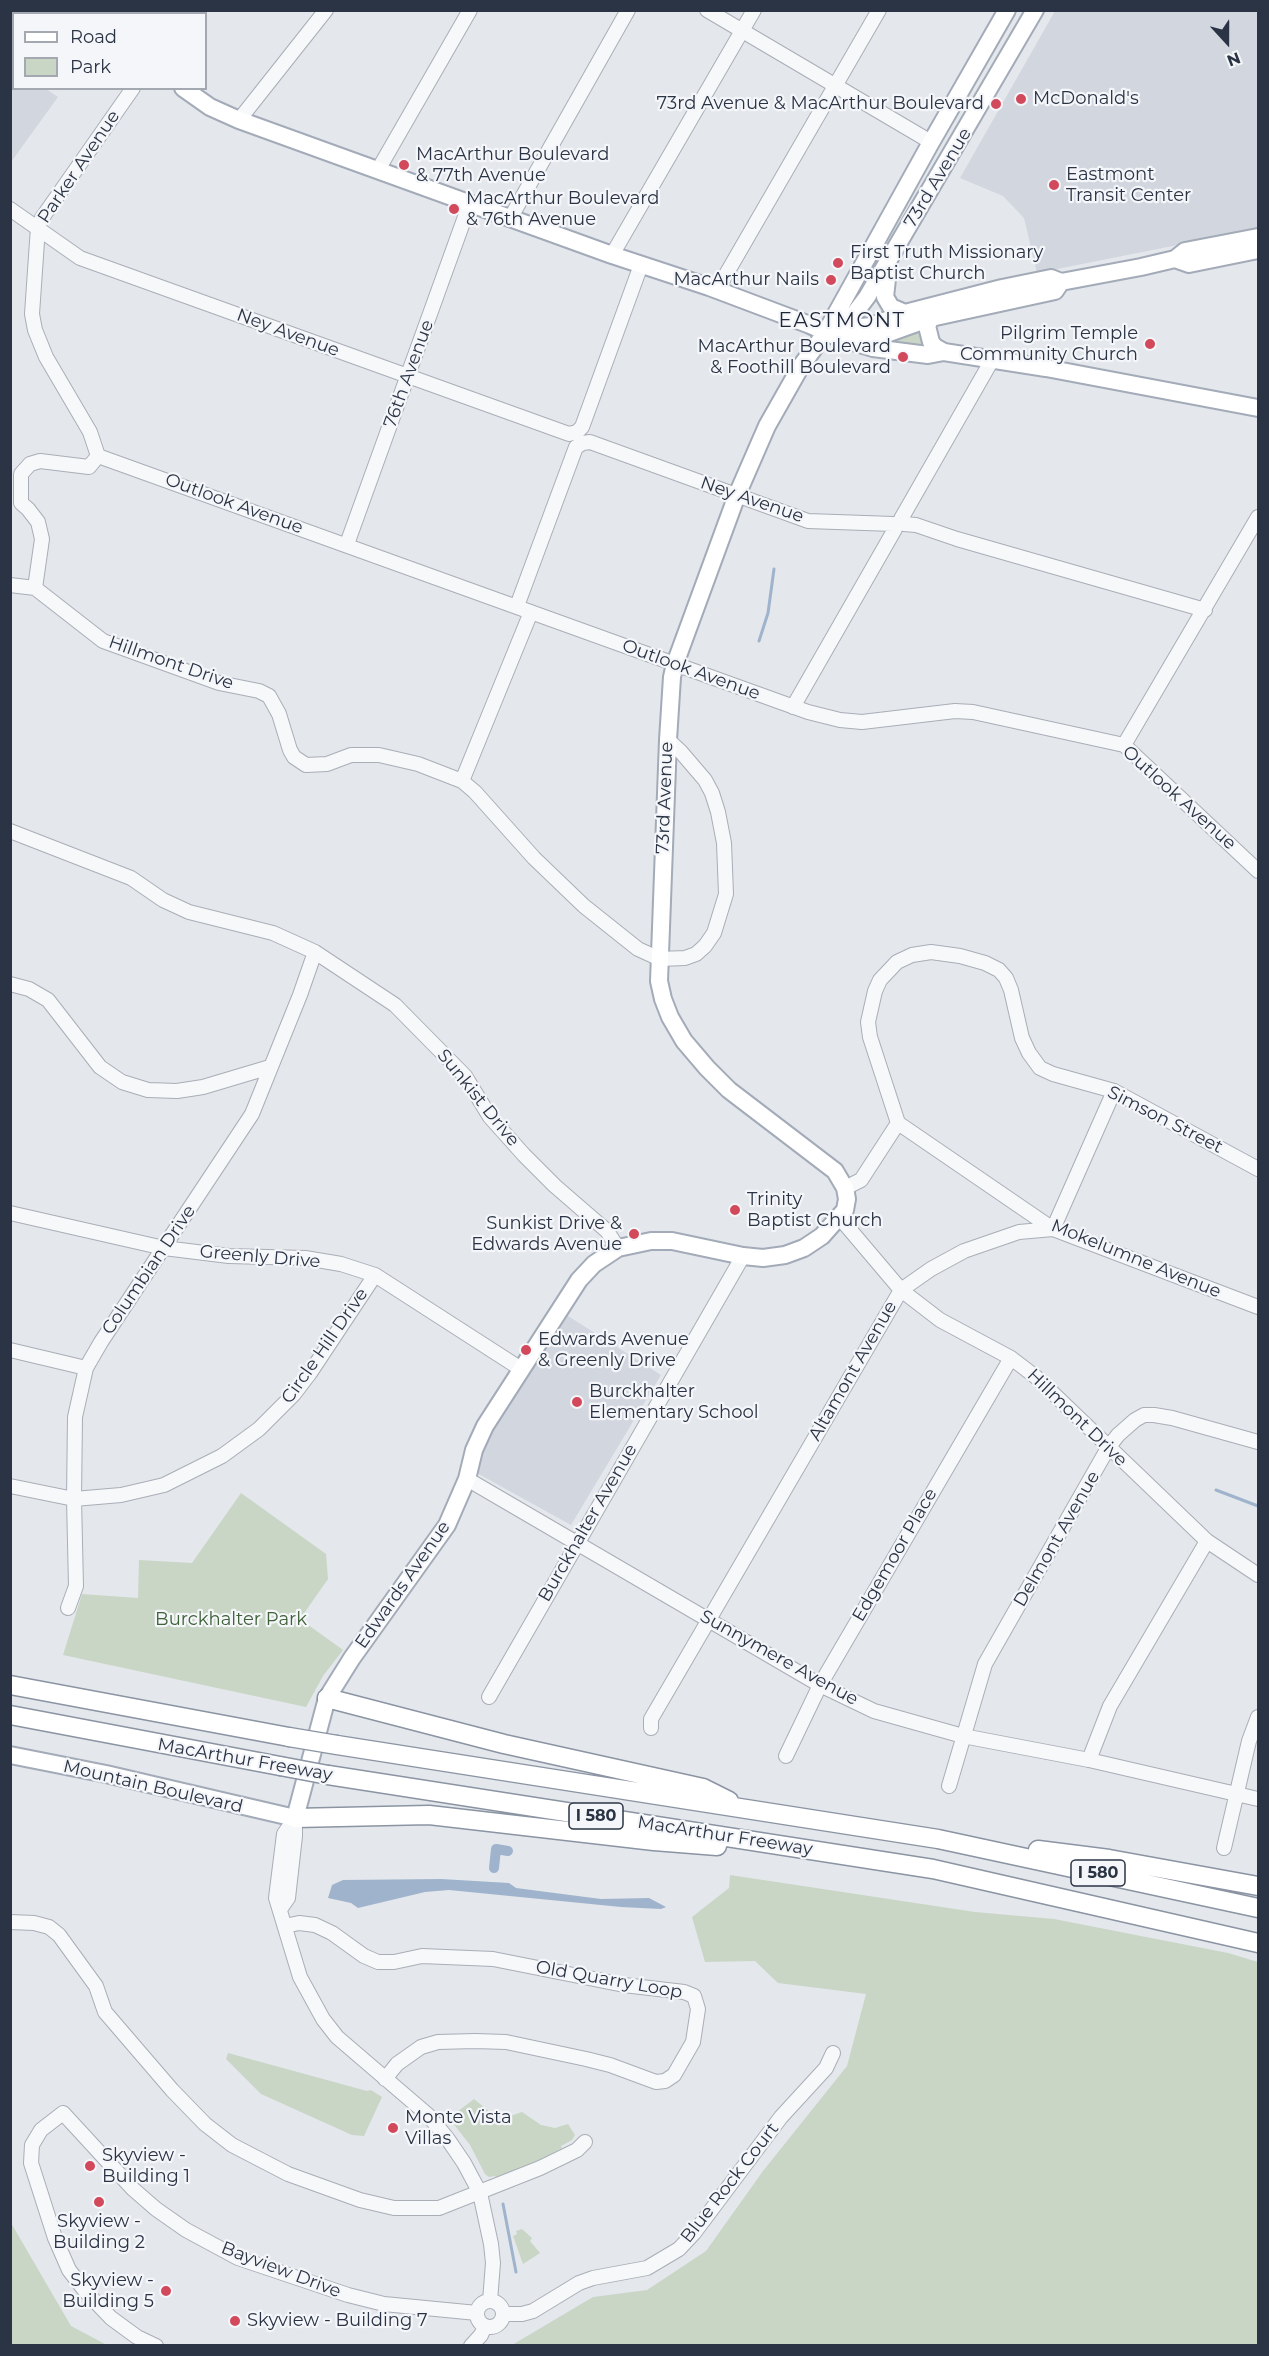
<!DOCTYPE html>
<html>
<head>
<meta charset="utf-8">
<style>
	body { margin:0 }
	#map { position:relative; width:1269px; height:2356px; overflow:hidden; background:#e4e7ec; font-family:Montserrat,sans-serif }
	canvas { display:block }
	.frame { position:absolute; inset:0; border:12px solid #2b3445; pointer-events:none }
	.legend { position:absolute; left:12px; top:12px; width:195px; height:78px; box-sizing:border-box; background:#f4f6f9; border:2px solid #a4a8b1; margin:0; padding:8px 10px; list-style:none; font-size:18px; color:#2b3445 }
	.legend li { display:flex; align-items:center; gap:12px; height:30px }
	.legend b { width:30px; border:2px solid #a4a8b1 }
	.north { position:absolute; left:1197px; top:12px; width:60px; height:60px; -webkit-text-stroke:4px #f4f6f9; paint-order:stroke; rotate:159deg; font-size:16px; font-weight:700; line-height:24px; text-align:center; color:#2b3445 }
	.north::after { content:''; display:block; margin:auto; width:21px; height:27px; background:#2b3445; clip-path:polygon(50% 0,100% 100%,50% 72%,0 100%) }
</style>
</head>
<body>
<div id="map">
<canvas width="1269" height="2356"></canvas>
<div class="frame"></div>
<ul class="legend">
<li><b style="height:8px;background:#fff"></b>Road</li>
<li><b style="height:16px;background:#c9d6c5"></b>Park</li>
</ul>
<div class="north">N</div>
</div>
<script>
const ctx = document.querySelector('canvas').getContext('2d');
ctx.lineJoin = 'round';
function fillPath(path, color) { ctx.fillStyle = color; ctx.fill(path, 'evenodd'); }
const toPath = rows => new Path2D(rows.map(r => 'M' + r).join(''));
function stroke(path, color, width, dash) { ctx.strokeStyle = color; ctx.lineWidth = width; ctx.lineCap = dash ? 'butt' : 'round'; ctx.setLineDash(dash || []); ctx.stroke(path); }
function write(font, color, halo, rows, align = 'center') {
  ctx.font = font + ' Montserrat,sans-serif'; ctx.lineWidth = 4.5; ctx.setLineDash([]); ctx.textBaseline = 'middle'; ctx.strokeStyle = halo; ctx.fillStyle = color; for (const [text, x, y, turn = 0] of rows) {
    ctx.save(); ctx.translate(x, y); ctx.rotate((+turn || 0) * Math.PI / 180); ctx.textAlign = isNaN(turn) ? turn : align; if (halo) ctx.strokeText(text, 0, 0); ctx.fillText(text, 0, 0); ctx.restore();
  }
}
fillPath(toPath([
	[1055,11,1258,11,1258,229,1037,273,1024,218,1003,196,960,178],
	[10,65,13,67,14,88,46,89,58,97,11,162],
	[568,1316,661,1375,571,1525,475,1472,475,1463,493,1427]
]), '#d2d6de');
fillPath(toPath([
	[922,327,922,341,928,350,881,343],
	[241,1493,326,1554,328,1579,300,1619,343,1650,323,1676,306,1707,63,1655,82,1594,138,1598,139,1560,192,1563],
	[730,1875,975,1912,1054,1919,1228,1953,1258,1962,1258,2345,512,2345,593,2297,647,2290,706,2251,763,2171,847,2066,866,1994,778,1983,755,1961,705,1962,692,1917,729,1888],
	[228,2053,367,2091,371,2090,382,2097,364,2136,352,2135,261,2094,226,2059],
	[474,2099,496,2117,505,2118,522,2112,541,2125,555,2128,568,2124,575,2135,572,2140,561,2146,562,2148,539,2160,496,2178,495,2176,489,2177,485,2174,470,2145,449,2118],
	[11,2223,71,2326,107,2345,11,2345],
	[522,2229,532,2238,530,2241,540,2253,523,2264,513,2236,517,2234,516,2231]
]), '#c9d6c5');
fillPath(toPath([
	[441,1879,509,1883,516,1888,601,1899,649,1898,666,1907,661,1909,621,1907,449,1890,425,1892,358,1908,351,1903,328,1898,332,1885,343,1880]
]), '#9fb4cc');
stroke(toPath([
	[759,641,768,613,774,569],
	[1216,1490,1258,1506],
	[503,2204,516,2272]
]), '#9fb4cc', 3);
stroke(toPath([
	[494,1868,496,1849,508,1851]
]), '#9fb4cc', 10);
const minor = toPath([
	[707,10,931,142],
	[189,14,192,10],
	[239,120,326,10],
	[378,170,470,10],
	[10,209,80,258,569,434,577,432,582,427,641,265],
	[511,217,628,10],
	[612,255,754,10],
	[717,290,879,10],
	[98,456,808,712,840,720,862,722,955,711,973,712,1124,745,1258,871],
	[901,519,992,360],
	[904,524,916,525,957,539,1205,610],
	[347,544,470,203],
	[10,585,35,588,103,641,219,683,259,691,269,696,279,714,290,750,294,757,306,765,327,764,351,755,379,755,418,764,462,781,475,792,534,858,584,906,638,949,660,959,685,958,696,954,705,946,714,933,726,894,724,843,718,812,712,793,705,780,681,752,668,740],
	[35,588,42,539,38,522,28,509,21,503,21,474,30,464,40,461,89,467,98,456,90,432,46,357,35,330,32,314,38,227,42,218,133,88],
	[517,606,576,447,583,443,590,442,808,521,893,524],
	[793,707,895,529],
	[1124,745,1258,517],
	[462,781,531,612],
	[10,831,131,878,163,900,189,912,273,933,315,952,395,1005,465,1076,490,1117,524,1155,555,1186,607,1231,618,1248],
	[10,984,29,989,48,1000,100,1067,122,1082,148,1090,177,1091,203,1087,270,1067],
	[898,1123,1053,1229,1258,1307],
	[845,1188,861,1180,898,1123,870,1037,868,1022,875,991,880,980,897,962,912,955,931,952,960,956,985,963,999,970,1006,978,1011,990,1022,1038,1029,1053,1040,1068,1053,1074,1114,1091,1258,1169],
	[10,1213,164,1248,229,1256,305,1258,341,1264,375,1275,521,1369],
	[840,1218,901,1290,940,1320,1011,1358,1036,1377,1207,1541,1258,1575],
	[10,1350,86,1368],
	[467,1479,820,1685,874,1711,963,1736,1089,1760,1258,1799],
	[10,1486,74,1499,121,1495,164,1485,222,1456,259,1429,294,1394,310,1373,375,1275],
	[68,1608,76,1586,74,1499,75,1417,86,1368,101,1342,252,1114,300,995,315,952],
	[489,1697,743,1256],
	[651,1728,651,1719,901,1290,931,1269,964,1251,1019,1232,1053,1229,1114,1091],
	[786,1756,820,1685,1011,1358],
	[1089,1760,1110,1706,1207,1541],
	[949,1786,985,1664,1108,1448,1118,1435,1135,1420,1144,1415,1154,1415,1172,1418,1258,1442],
	[295,1818,284,1834,276,1898,300,1977,323,2019,337,2037,428,2115,447,2138,464,2163,480,2193,491,2244,493,2263,490,2301],
	[1224,1848,1249,1741,1258,1717],
	[281,1908,288,1898,295,1836,295,1818],
	[10,1922,34,1923,49,1927,59,1935,96,1986,105,2012,172,2090,205,2124,232,2145,288,2174,360,2200,394,2208,439,2208,540,2168,577,2150,585,2142],
	[285,1926,299,1923,315,1925,332,1933,364,1956,378,1962,394,1962,422,1956,493,1959,624,1985,684,1992,694,1996,698,2009,693,2042,674,2075,665,2081,656,2082,610,2065,586,2059,506,2042,475,2041,438,2042,421,2047,397,2064,385,2079],
	'477 2314a13 13 0 1 1 26 0a13 13 0 1 1-26 0Z',
	[503,2314,522,2314,533,2311,579,2283,593,2278,647,2268,679,2249,694,2233,781,2117,826,2068,833,2053],
	[156,2346,137,2337,111,2318,86,2292,69,2270,55,2238,31,2163,32,2145,41,2130,63,2113,133,2189,156,2209,186,2230,238,2258,348,2295,384,2304,477,2313],
	[471,2346,481,2335,485,2326]
]);
const major = toPath([
	[68,10,72,14],
	[183,88,210,107,239,120,612,255,709,287,810,325,839,338,873,348,928,355,944,352],
	[1175,259,1189,264,1258,250],
	[888,270,885,297,891,307,905,313],
	[931,318,927,326,931,342,935,347,944,352,1046,368,1258,408],
	[832,328,851,318,867,297,1035,10],
	[827,331,871,326,905,313,1002,288,1051,278,1061,282,1141,267,1175,259,1185,251,1258,237],
	[858,341,878,337,931,318,1055,291,1061,282],
	[10,1755,106,1774,295,1818,327,1698,352,1658,447,1525,467,1479,474,1450,485,1426,579,1280,594,1264,618,1248,651,1241,672,1241,743,1256,763,1258,785,1255,804,1248,822,1236,845,1210,847,1199,845,1188,835,1171,729,1090,707,1068,684,1041,670,1017,663,999,659,981,668,740,672,677,675,664,737,495,767,426,801,366,826,332,929,146,1007,10]
]);
const highway = toPath([
	[10,1685,289,1737],
	[327,1698,504,1744,703,1788,729,1801],
	[10,1715,280,1766],
	[337,1745,938,1839,1258,1908],
	[328,1775,933,1869,1258,1943],
	[295,1818,429,1815,654,1841,717,1846],
	[1038,1850,1109,1859,1258,1886]
]);
stroke(minor, '#a9aeb7', 16);
stroke(major, '#a3abb8', 20);
stroke(highway, '#8b94a3', 21);
stroke(minor, '#f7f8fa', 14);
stroke(major, '#fff', 16);
stroke(highway, '#fff', 18);
const highwayBridge = toPath([
	[289,1737,337,1745],
	[280,1766,328,1775]
]);
stroke(highwayBridge, '#8b94a3', 21, []);
stroke(highwayBridge, '#fff', 18);
for (const [x, y, r, color] of [
	[1021,99,6,"#d1495b"],
	[996,104,6,"#d1495b"],
	[404,165,6,"#d1495b"],
	[1054,185,6,"#d1495b"],
	[454,209,6,"#d1495b"],
	[838,263,6,"#d1495b"],
	[831,280,6,"#d1495b"],
	[1150,344,6,"#d1495b"],
	[903,357,6,"#d1495b"],
	[735,1210,6,"#d1495b"],
	[634,1234,6,"#d1495b"],
	[526,1350,6,"#d1495b"],
	[577,1402,6,"#d1495b"],
	[393,2128,6,"#d1495b"],
	[90,2166,6,"#d1495b"],
	[99,2202,6,"#d1495b"],
	[166,2291,6,"#d1495b"],
	[235,2321,6,"#d1495b"]
]) { const dot = new Path2D(); dot.arc(x, y, r, 0, 2 * Math.PI); ctx.fillStyle = color; ctx.fill(dot); stroke(dot, '#f4f6f9', 2); }
for (const [x, y, w] of [
	[596,1816,54],
	[1098,1873,54]
]) { const box = new Path2D(); box.roundRect(x - w / 2, y - 13, w, 26, 4.5); ctx.fillStyle = '#f4f6f9'; ctx.fill(box); stroke(box, '#2b3445', 1.5); }
write('bold 16px', '#2b3445', null, [
	["I 580",596,1816],
	["I 580",1098,1873]
]);
write('18px', '#2b3445', '#f4f6f9', [
	["McDonald's",1033,99],
	["73rd Avenue & MacArthur Boulevard",984,104,"right"],
	["MacArthur Boulevard",416,155],
	["& 77th Avenue",416,176],
	["Eastmont",1066,175],
	["Transit Center",1066,196],
	["MacArthur Boulevard",466,199],
	["& 76th Avenue",466,220],
	["First Truth Missionary",850,253],
	["Baptist Church",850,274],
	["MacArthur Nails",819,280,"right"],
	["Pilgrim Temple",1138,334,"right"],
	["Community Church",1138,355,"right"],
	["MacArthur Boulevard",891,347,"right"],
	["& Foothill Boulevard",891,368,"right"],
	["Trinity",747,1200],
	["Baptist Church",747,1221],
	["Sunkist Drive &",622,1224,"right"],
	["Edwards Avenue",622,1245,"right"],
	["Edwards Avenue",538,1340],
	["& Greenly Drive",538,1361],
	["Burckhalter",589,1392],
	["Elementary School",589,1413],
	["Monte Vista",405,2118],
	["Villas",405,2139],
	["Skyview -",102,2156],
	["Building 1",102,2177],
	["Skyview -",99,2222,"center"],
	["Building 2",99,2243,"center"],
	["Skyview -",154,2281,"right"],
	["Building 5",154,2302,"right"],
	["Skyview - Building 7",247,2321]
], 'left');
write('18px', '#2b3445', '#f4f6f9', [
	["Parker Avenue",79,167,-56],
	["73rd Avenue",938,178,-59],
	["Ney Avenue",288,333,20],
	["76th Avenue",409,374,-70],
	["Ney Avenue",752,500,19],
	["Outlook Avenue",234,504,20],
	["Hillmont Drive",171,663,19],
	["Outlook Avenue",691,670,20],
	["73rd Avenue",665,798,-88],
	["Outlook Avenue",1179,798,42],
	["Sunkist Drive",478,1098,51],
	["Simson Street",1165,1120,27],
	["Greenly Drive",260,1257,5],
	["Mokelumne Avenue",1136,1259,22],
	["Columbian Drive",149,1270,-56],
	["Circle Hill Drive",325,1346,-55],
	["Altamont Avenue",853,1371,-60],
	["Hillmont Drive",1077,1418,44],
	["Burckhalter Avenue",588,1523,-60],
	["Delmont Avenue",1057,1539,-60],
	["Edgemoor Place",895,1555,-60],
	["Edwards Avenue",403,1585,-55],
	["Sunnymere Avenue",779,1658,29],
	["MacArthur Freeway",245,1760,10],
	["Mountain Boulevard",153,1787,13],
	["MacArthur Freeway",725,1836,9],
	["Old Quarry Loop",609,1980,10],
	["Blue Rock Court",730,2183,-52],
	["Bayview Drive",281,2270,21]
]);
write('18px', '#3f6138', '#f4f6f9', [
	["Burckhalter Park",231,1620]
]);
ctx.letterSpacing = '1.5px';
write('20px', '#1d2536', '#f4f6f9', [
	["EASTMONT",842,321]
]);
ctx.letterSpacing = '0px';
</script>
</body>
</html>
